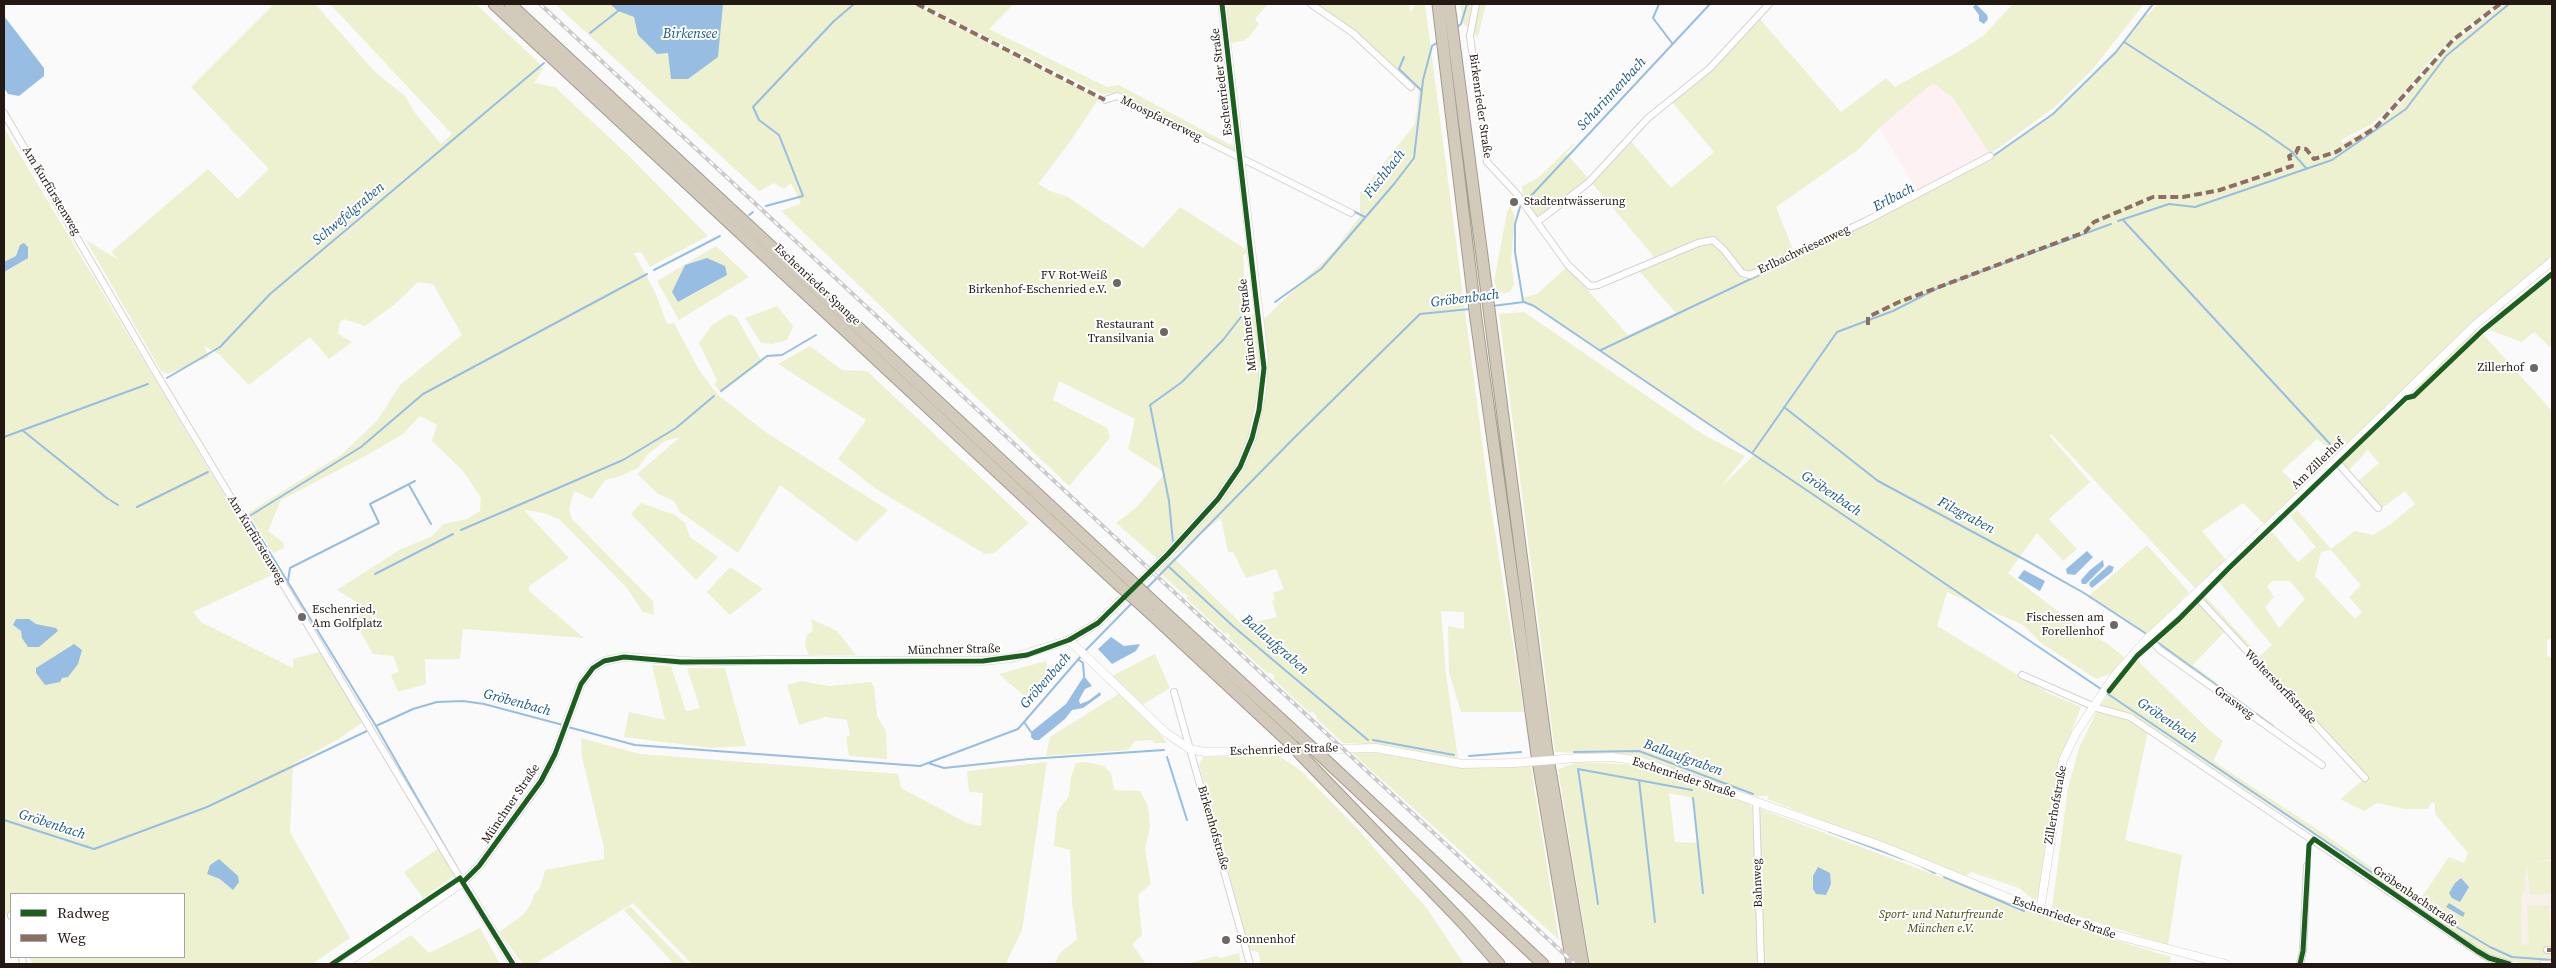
<!DOCTYPE html>
<html>
<head>
<meta charset="utf-8">
<style>
	body { margin:0 }
	#map { position:relative; width:2556px; height:968px; overflow:hidden; background:#fafafa; font-family:"Source Serif 4",serif }
	canvas { display:block }
	.frame { position:absolute; inset:0; border:5px solid #241812; pointer-events:none }
	.legend { position:absolute; left:10px; top:893px; width:175px; height:65px; box-sizing:border-box; background:#fff; border:1px solid #a7a3a0; margin:0; padding:6px 9px; list-style:none; font-size:15px; color:#241812 }
	.legend li { display:flex; align-items:center; gap:10px; height:25px }
	.legend b { width:25px; border:1px solid #a7a3a0 }
</style>
</head>
<body>
<div id="map">
<canvas width="2556" height="968"></canvas>
<div class="frame"></div>
<ul class="legend">
<li><b style="height:6px;background:#1b5e20"></b>Radweg</li>
<li><b style="height:6px;background:#8d6e63"></b>Weg</li>
</ul>
</div>
<script>
const ctx = document.querySelector('canvas').getContext('2d');
ctx.lineJoin = 'round';
function fillPath(path, color) { ctx.fillStyle = color; ctx.fill(path, 'evenodd'); }
const toPath = rows => new Path2D(rows.map(r => 'M' + r).join(''));
function stroke(path, color, width, dash) { ctx.strokeStyle = color; ctx.lineWidth = width; ctx.lineCap = dash ? 'butt' : 'round'; ctx.setLineDash(dash || []); ctx.stroke(path); }
function write(font, color, halo, rows, align = 'center') {
  ctx.font = font + ' "Source Serif 4",serif'; ctx.lineWidth = 4; ctx.setLineDash([]); ctx.textBaseline = 'middle'; ctx.strokeStyle = halo; ctx.fillStyle = color; for (const [text, x, y, turn = 0] of rows) {
    ctx.save(); ctx.translate(x, y); ctx.rotate((+turn || 0) * Math.PI / 180); ctx.textAlign = isNaN(turn) ? turn : align; if (halo) ctx.strokeText(text, 0, 0); ctx.fillText(text, 0, 0); ctx.restore();
  }
}
fillPath(toPath([
	[2552,859,2552,943,2522,945,2521,896,2524,891,2527,861]
]), '#f9efeb');
fillPath(toPath([
	[1933,83,1953,98,1992,157,1920,195,1879,128]
]), '#fdf1f4');
fillPath(toPath([
	[274,4,315,4,375,72,405,96,415,113,441,144,452,134,330,4,476,4,538,62,543,69,534,83,555,87,629,156,708,236,650,267,641,252,634,253,655,292,667,324,674,323,699,370,718,395,767,433,888,510,856,542,780,485,738,553,680,512,674,501,658,494,637,474,680,437,665,441,648,454,638,468,618,477,605,480,592,499,574,491,569,509,572,519,653,601,654,615,643,612,627,588,559,519,544,513,524,510,569,558,529,586,529,591,584,638,463,629,460,659,425,659,426,684,398,692,391,675,399,671,393,656,373,654,353,619,373,608,366,608,337,590,401,549,431,537,444,524,467,519,480,511,481,498,463,471,432,441,437,425,420,416,403,434,369,454,281,500,268,531,284,543,284,548,273,553,248,513,342,454,377,421,400,385,462,335,433,284,418,282,394,305,365,326,344,319,340,322,338,334,352,342,329,359,310,337,249,385,220,355,204,346,209,357,168,374,161,371,86,240,120,261,111,252,208,169,238,199,269,169,191,87],
	[555,4,913,4,1099,98,1069,143,1038,184,1050,191,1068,197,1143,248,1180,207,1247,250,1247,253,1243,255,1246,311,1258,319,1266,317,1334,251,1360,216,1360,193,1415,124,1419,90,1313,4,1409,4,1411,13,1415,4,1425,4,1489,495,1524,712,1461,712,1449,672,1448,626,1464,629,1464,612,1441,611,1446,674,1458,759,1385,745,1343,743,1316,718,1317,716,1312,711,1310,713,1273,679,1275,676,1269,672,1268,674,1229,638,1230,635,1227,633,1225,634,1186,598,1188,596,1184,593,1183,594,1158,571,1173,557,1243,625,1277,617,1272,601,1275,600,1273,593,1284,589,1276,569,1246,578,1233,552,1228,552,1221,518,1172,557,1168,554,1161,562,1116,523,1137,507,1165,473,1128,449,1135,419,1059,381,1053,400,1107,428,1110,438,1069,486,781,211,801,203,791,183,784,189,774,183,759,191],
	[921,4,1014,4,989,29,1107,87,1119,85,1229,144,1236,145,1236,151,1118,93,1102,94],
	[1226,4,1268,4,1255,19,1259,24,1249,37,1243,41,1231,43],
	[1460,4,1486,4,1478,37,1463,23],
	[2013,4,2144,4,2092,70,2055,107,1990,154,1953,98,1933,83,1879,128,1859,149,1776,207,1794,252,1752,271,1743,270,1726,248,1712,236,1655,258,1592,183,1630,140,1671,188,1714,152,1672,102,1759,18,1841,112,1886,78,1895,87,1958,52,1983,36],
	[2157,4,2498,4,2467,26,2431,59,2399,100,2372,124,2341,140,2343,143,2383,120,2401,104,2439,56,2455,41,2504,4,2552,4,2552,257,2467,328,2343,448,2335,455,2317,439,2282,471,2301,489,2265,525,2243,503,2202,531,2226,560,2196,589,2052,435,2049,435,2090,482,2049,519,2077,549,2063,561,2037,533,2008,573,2077,626,2108,644,2125,658,2113,673,2096,679,2041,643,2023,625,1947,592,1937,626,2048,693,2081,707,2060,761,2040,895,2034,900,2019,888,1971,872,1966,876,1767,799,1769,796,1755,796,1631,755,1555,752,1499,314,1524,312,1704,435,1745,456,1721,487,1755,454,1601,350,1534,306,1524,302,1523,298,1514,300,1537,294,1567,267,1628,335,1676,313,1638,270,1699,244,1713,241,1745,280,1992,157,2053,115,2115,54,2144,13,2148,15],
	[4,128,272,575,193,612,201,622,293,668,293,659,322,651,363,722,337,740,293,764,290,832,350,938,312,964,32,964,30,957,184,957,184,894,11,894,11,914,4,916],
	[1573,144,1575,144,1566,153,1589,179,1537,217,1523,199,1522,186,1538,178],
	[1510,206,1515,216,1511,260,1514,284,1510,292,1504,293,1497,290,1494,282,1507,212],
	[716,246,749,277,679,320,657,281],
	[727,275,679,302,672,292],
	[2552,278,2552,349,2534,332,2522,342,2487,329],
	[777,306,793,326,787,340,772,344,761,343,745,318],
	[730,314,737,318,762,362,721,393,715,385,717,380,699,343,713,324],
	[2475,331,2478,332,2417,391,2412,389],
	[2482,333,2552,411,2552,638,2547,640,2547,655,2552,659,2552,859,2527,863,2552,861,2552,893,2530,895,2527,865,2524,891,2521,897,2522,945,2529,944,2527,906,2549,905,2552,962,2526,964,2490,956,2400,897,2318,837,2149,726,2125,840,2182,855,2168,945,2052,908,2068,788,2079,748,2099,707,2136,659,2209,730,2223,741,2213,761,2320,831,2419,901,2449,857,2464,863,2468,853,2435,814,2435,804,2432,802,2427,809,2405,809,2377,803,2364,811,2340,799,2368,776,2227,629,2193,665,2252,710,2250,711,2153,642,2161,639,2205,596,2260,656,2272,645,2219,582,2272,532,2298,562,2316,547,2290,516,2297,510,2331,549,2355,531,2373,535,2391,524,2415,504,2405,491,2382,508,2357,482,2379,463,2368,450,2347,472,2340,464],
	[2331,550,2361,585,2349,597,2362,612,2355,619,2315,576,2321,552],
	[2273,581,2290,581,2305,599,2279,628,2265,607,2274,597,2267,586],
	[810,346,842,370,867,371,1029,523,994,553,985,554,876,489,838,459,866,420,778,364],
	[641,503,675,515,685,523,690,537,718,557,696,580,631,514],
	[2147,545,2189,592,2147,635,2089,596],
	[730,567,763,589,730,615,707,592],
	[2191,601,2195,601,2162,633,2153,638],
	[811,619,837,631,856,655,809,655,805,646,807,634,813,631],
	[1155,654,1170,688,1142,705,1112,676],
	[1046,661,1052,680,1032,703,999,674],
	[652,665,671,666,686,711,700,708,687,668,725,668,746,746,711,748,624,737,629,712,665,720],
	[801,681,829,686,871,682,874,687,877,716,886,731,887,759,849,756,846,737,850,735,847,720,825,717,799,725,787,685],
	[1120,693,1150,722,1167,743,1155,743,1152,740,1135,741,1128,750,1046,756,1050,737],
	[581,738,640,754,898,774,901,788,967,823,981,826,983,793,969,792,967,771,1047,762,1022,930,1007,961,1008,964,692,964,633,903,535,964,523,964,499,932,523,915,532,902,534,894,540,888,545,870,604,859,604,848,582,757],
	[1350,751,1379,752,1462,764,1530,762,1559,940],
	[1279,756,1300,770,1356,827,1428,910,1464,964,1261,964,1258,952,1250,950,1199,764,1203,757],
	[1085,762,1104,766,1111,773,1114,790,1140,791,1148,806,1150,827,1145,849,1151,884,1138,895,1142,935,1132,944,1146,964,1055,964,1059,954,1077,939,1072,901,1070,850,1054,846,1057,812,1069,796,1071,777,1076,763],
	[1579,762,1638,765,1747,801,1752,808,1759,964,1590,964,1558,769],
	[1669,793,1693,798,1697,843,1675,842],
	[1761,809,2033,912,2050,920,2171,957,2170,964,1763,964,1758,811],
	[439,848,454,876,423,898,404,872],
	[630,906,686,964,674,964,624,910],
	[480,928,500,964,366,964,411,935,429,953],
	[1239,953,1241,964,1187,964,1217,956,1220,958]
]), '#edf1d0');
fillPath(toPath([
	[610,4,723,4,718,57,688,79,671,79,668,53,657,54,638,35,634,17,618,11],
	[1976,4,1987,15,1988,19,1984,24,1979,21,1979,15,1973,7],
	[4,16,44,68,44,76,19,96,8,94,4,88],
	[24,243,28,247,28,258,4,272,4,262,16,256,20,245],
	[707,258,725,266,727,275,678,302,672,292,685,265],
	[2087,551,2093,557,2075,575,2067,574,2066,569],
	[2103,560,2104,566,2086,584,2082,584,2081,580,2090,570],
	[2109,565,2114,567,2112,572,2092,588,2089,585,2090,582],
	[2024,570,2045,581,2040,591,2018,578],
	[16,619,29,619,36,624,56,628,58,631,39,647,28,647,22,638,21,631,13,625],
	[1111,637,1124,646,1140,644,1136,651,1112,664,1098,649],
	[74,644,82,650,78,664,68,677,62,678,60,682,45,685,36,673,36,668],
	[1084,676,1092,686,1085,689,1079,700,1080,704,1088,701,1100,692,1101,695,1083,708,1072,710,1065,719,1039,740,1034,740,1031,737,1031,732,1066,704],
	[219,859,238,876,239,882,233,890,220,879,207,874,210,865],
	[1818,867,1830,873,1831,884,1826,895,1816,894,1813,889,1813,876],
	[2461,878,2469,887,2460,902,2452,898,2449,893,2455,883],
	[2449,903,2465,913,2463,917,2446,907]
]), '#97bee2');
stroke(toPath([
	[1659,4,1653,18,1672,43],
	[1456,28,1461,24,1467,4],
	[590,33,618,11],
	[2124,42,2264,132,2291,151,2306,168],
	[1404,57,1399,69,1422,91],
	[1993,156,2053,114,2116,52,2153,4],
	[1529,198,1710,4],
	[766,206,803,196,779,135,759,120,753,107,834,21,854,4],
	[1520,207,1515,224,1515,252,1523,301],
	[1353,211,1365,217],
	[749,215,753,212],
	[2123,220,2330,444],
	[2118,221,2169,204,2195,207,2332,160,2406,109,2446,56,2509,4],
	[654,270,720,236],
	[1275,302,1321,269,1394,184,1414,158,1423,80,1432,46,1438,42],
	[1492,306,1524,302,1534,306,2101,689],
	[1601,350,1854,230],
	[167,378,220,347,270,294,544,63],
	[721,391,767,356,782,355,816,335],
	[1784,407,1878,481,2027,561,2084,593,2145,633],
	[22,430,108,499],
	[4,437,148,384],
	[1753,452,1837,332,1893,311,1942,286,2111,224],
	[409,485,431,524],
	[110,500,118,505],
	[137,507,208,472],
	[461,530,623,460,676,428,714,396],
	[1173,542,1169,501,1150,405,1182,382,1223,340,1241,317],
	[1168,566,1234,627,1368,740],
	[375,574,453,534],
	[288,581,290,568,379,523,370,504,415,481],
	[1146,589,1292,440,1420,314,1470,309],
	[2157,642,2273,726],
	[1085,651,1132,603],
	[1078,659,1083,663,1084,676],
	[2105,692,2420,905,2490,947,2512,957,2552,960],
	[1024,722,1031,732],
	[376,726,413,709,437,702,463,701,484,704,563,725],
	[568,727,635,745,920,766,1018,729,1082,655],
	[1373,740,1454,755],
	[1574,752,1639,751,1753,794],
	[1469,756,1521,752],
	[1167,757,1187,820],
	[928,763,944,768,1029,759,1164,750],
	[1639,780,1655,922],
	[1693,798,1703,893],
	[4,820,94,849,207,807,369,730],
	[1828,831,1903,859],
	[1917,864,1935,873],
	[456,866,376,726,248,517,361,447,423,394,647,274],
	[1944,877,2024,911],
	[1598,904,1578,769,1692,790]
]), '#97bee2', 2);
const minor = toPath([
	[1311,4,1353,33,1411,87],
	[1476,4,1470,36,1487,162,1516,193,1568,265,1590,286,1598,285,1698,243,1713,240,1724,250,1742,273,1750,275,1866,221,1990,156],
	[1105,100,1117,96,1351,213],
	[4,113,156,373,460,878],
	[1537,222,1588,183,1648,118,1710,68,1769,4],
	[2336,461,2378,508],
	[2195,595,2365,778],
	[2148,638,2160,650,2322,765],
	[2022,675,2097,708,2130,717,2477,951,2489,958,2509,964],
	[1174,692,1250,964],
	[1756,801,1761,964],
	[11,915,11,916],
	[2547,950,2552,950],
	[22,957,23,964],
	[2300,964,2303,951,2307,866],
	[2543,964,2552,964]
]);
const tertiary = toPath([
	[1069,640,1165,732,1190,749,1205,752,1376,748,1462,764,1515,763],
	[1576,758,1612,757,1640,761,1882,846,2040,911,2104,932,2226,964],
	[461,878,513,964],
	[2040,911,2063,760,2076,733,2115,675,2148,638,2288,507,2476,324,2552,261],
	[345,964,463,882,479,866,541,781,555,754,581,684,593,668,604,661,624,657,702,662,766,660,983,661,1012,658,1069,640,1098,623,1168,554,1218,499,1240,467,1252,438,1262,392,1264,358,1222,4]
]);
const motorway = toPath([
	[494,4,1121,587],
	[510,4,1128,578],
	[1438,4,1476,319,1537,755,1572,964],
	[1449,4,1547,752,1583,964],
	[1158,606,1308,744],
	[1148,611,1292,745],
	[1318,753,1543,964],
	[1301,755,1463,923,1499,964]
]);
stroke(minor, '#d8d2cf', 8);
stroke(tertiary, '#d8d2cf', 9);
stroke(motorway, '#a39b8a', 13);
stroke(minor, '#fefefe', 6);
stroke(tertiary, '#fefefe', 8);
stroke(motorway, '#d2cbbc', 11);
const rail = toPath([
	[540,4,1575,964]
]);
stroke(rail, '#cacaca', 4);
stroke(rail, '#fff', 2, [5.5]);
const tertiaryBridge = toPath([
	[1515,763,1576,758]
]);
const motorwayBridge = toPath([
	[1128,578,1158,606],
	[1121,587,1148,611],
	[1308,744,1318,753],
	[1292,745,1301,755]
]);
stroke(tertiaryBridge, '#d8d2cf', 9, []);
stroke(motorwayBridge, '#a39b8a', 13, []);
stroke(tertiaryBridge, '#fefefe', 8);
stroke(motorwayBridge, '#d2cbbc', 11);
stroke(toPath([
	[917,4,1105,100],
	[1868,325,1868,317,1899,302,2085,232,2094,222,2153,197,2183,197,2220,190,2292,166,2289,156,2296,153,2298,148,2306,149,2314,159,2336,152,2375,128,2453,40,2500,4],
	[2547,950,2552,950]
]), '#8d6e63', 4, [8, 4]);
stroke(toPath([
	[2109,691,2137,656,2179,619,2229,568,2406,398,2414,396,2482,331,2552,274],
	[463,882,479,866,541,781,555,754,581,684,593,668,604,661,624,657,681,662,983,661,1027,655,1069,640,1098,623,1168,554,1218,499,1240,467,1252,438,1259,410,1264,368,1222,4],
	[332,964,460,878,513,964],
	[2300,964,2303,951,2309,845,2314,839,2477,951,2489,958,2509,964]
]), '#1b5e20', 5);
for (const [x, y, r, color] of [
	[1514,202,5,"#6f6763"],
	[1117,283,5,"#6f6763"],
	[1164,332,5,"#6f6763"],
	[2534,368,5,"#6f6763"],
	[302,617,5,"#6f6763"],
	[2114,625,5,"#6f6763"],
	[1226,940,5,"#6f6763"]
]) { const dot = new Path2D(); dot.arc(x, y, r, 0, 2 * Math.PI); ctx.fillStyle = color; ctx.fill(dot); stroke(dot, '#fff', 2); }
write('12px', '#241812', '#fff', [
	["Eschenrieder Straße",1222,82,-97],
	["Birkenrieder Straße",1480,106,82],
	["Moospfarrerweg",1161,119,26],
	["Am Kurfürstenweg",51,191,59],
	["Erlbachwiesenweg",1804,250,-25],
	["Eschenrieder Spange",817,285,43],
	["Münchner Straße",1248,325,-96],
	["Am Zillerhof",2318,464,-44],
	["Am Kurfürstenweg",256,540,59],
	["Münchner Straße",954,650,-1],
	["Wolterstorffstraße",2280,687,46],
	["Grasweg",2234,703,36],
	["Eschenrieder Straße",1284,750,-2],
	["Eschenrieder Straße",1684,778,18],
	["Münchner Straße",511,804,-56],
	["Zillerhofstraße",2056,805,-80],
	["Birkenhofstraße",1213,828,74],
	["Bahnweg",1758,883,-92],
	["Gröbenbachstraße",2415,897,34],
	["Eschenrieder Straße",2064,918,19]
]);
write('12px', '#241812', '#fff', [
	["Stadtentwässerung",1524,202,"left"],
	["FV Rot-Weiß",1107,276],
	["Birkenhof-Eschenried e.V.",1107,290],
	["Restaurant",1154,325],
	["Transilvania",1154,339],
	["Zillerhof",2524,368],
	["Eschenried,",312,610,"left"],
	["Am Golfplatz",312,624,"left"],
	["Fischessen am",2104,618],
	["Forellenhof",2104,632],
	["Sonnenhof",1236,940,"left"]
], 'right');
write('italic 12px', '#3f420a', '#fff', [
	["Sport- und Naturfreunde",1941,915],
	["München e.V.",1941,929]
]);
write('italic 14px', '#195786', '#fff', [
	["Birkensee",690,34],
	["Scharinnenbach",1612,94,-47],
	["Fischbach",1385,174,-52],
	["Erlbach",1894,198,-28],
	["Schwefelgraben",349,214,-40],
	["Gröbenbach",1465,299,-7],
	["Gröbenbach",1831,494,34],
	["Filzgraben",1966,516,28],
	["Ballaufgraben",1275,645,41],
	["Gröbenbach",1046,681,-49],
	["Gröbenbach",517,703,15],
	["Gröbenbach",2167,721,34],
	["Ballaufgraben",1683,758,20],
	["Gröbenbach",52,825,18]
]);
</script>
</body>
</html>
